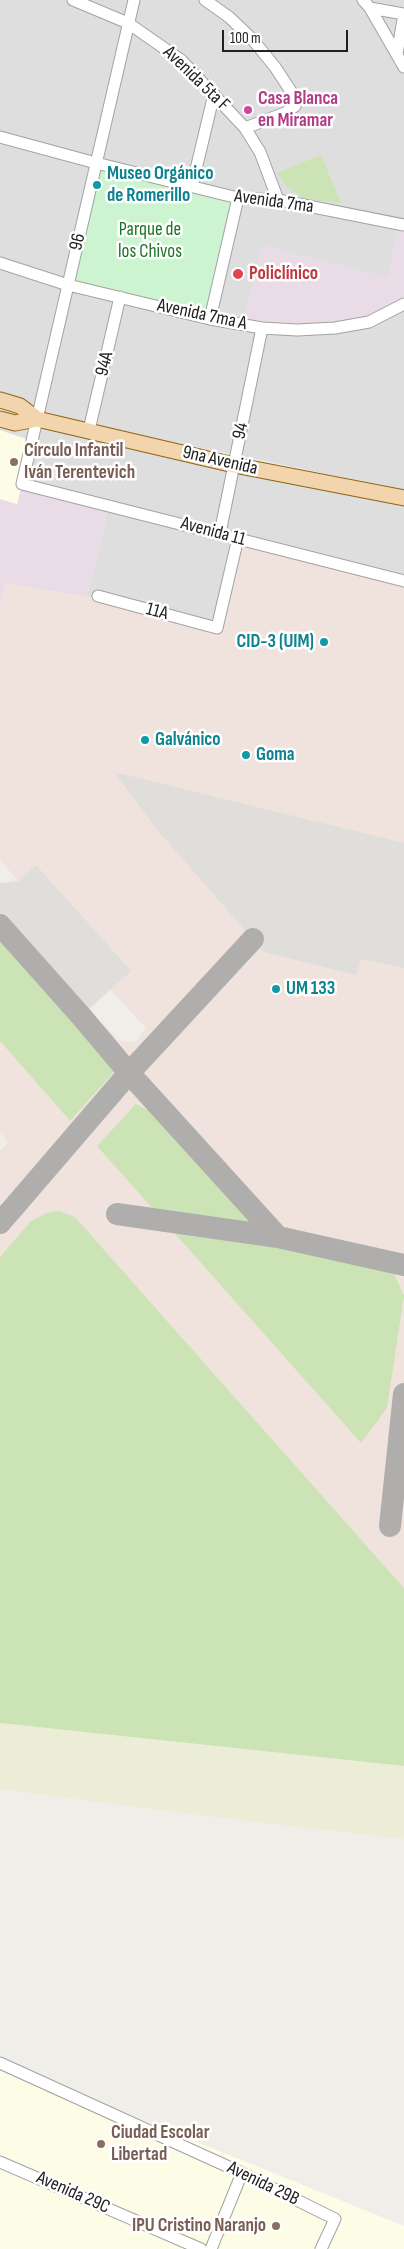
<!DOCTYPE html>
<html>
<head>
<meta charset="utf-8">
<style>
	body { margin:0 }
	#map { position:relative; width:404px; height:2249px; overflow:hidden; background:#f0eee9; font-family:"Sofia Sans Condensed",sans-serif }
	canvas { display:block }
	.scale { position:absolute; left:222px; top:30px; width:126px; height:22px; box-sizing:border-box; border:2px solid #212121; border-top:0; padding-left:6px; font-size:15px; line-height:18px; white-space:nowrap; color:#212121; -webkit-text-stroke:4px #fff; paint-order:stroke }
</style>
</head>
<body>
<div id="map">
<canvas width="404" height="2249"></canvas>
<div class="scale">100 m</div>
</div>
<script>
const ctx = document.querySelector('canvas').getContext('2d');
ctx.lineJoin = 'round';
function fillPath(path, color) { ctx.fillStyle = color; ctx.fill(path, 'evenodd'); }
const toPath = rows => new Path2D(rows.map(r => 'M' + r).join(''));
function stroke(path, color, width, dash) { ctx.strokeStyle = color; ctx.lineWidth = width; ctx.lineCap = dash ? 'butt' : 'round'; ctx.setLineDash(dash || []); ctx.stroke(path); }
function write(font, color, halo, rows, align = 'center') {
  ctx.font = font + ' "Sofia Sans Condensed",sans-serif'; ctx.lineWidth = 5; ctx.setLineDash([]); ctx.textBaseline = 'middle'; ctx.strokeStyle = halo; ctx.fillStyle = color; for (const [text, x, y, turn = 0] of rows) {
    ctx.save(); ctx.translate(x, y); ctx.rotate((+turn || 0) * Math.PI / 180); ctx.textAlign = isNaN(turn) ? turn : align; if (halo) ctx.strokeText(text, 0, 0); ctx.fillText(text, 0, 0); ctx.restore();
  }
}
fillPath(toPath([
	[0,0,404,0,404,225,399,224,388,278,262,246,404,304,404,490,43,415,0,393],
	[0,419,37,419,404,498,404,581,217,628,98,596,87,597,109,505,23,484,0,499]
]), '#dfdede');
fillPath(toPath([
	[399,224,404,225,404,304,335,328,243,323,262,246,388,278],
	[22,484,109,505,87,597,6,584,0,602,0,499,17,504]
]), '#e9dce6');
fillPath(toPath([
	[0,430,32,441,17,504,0,499],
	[0,2062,404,2226,404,2249,0,2249]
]), '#fcfce7');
fillPath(toPath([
	[238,538,404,581,404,1588,75,1217,60,1211,46,1213,31,1222,0,1257,0,1151,8,1142,0,1133,0,1041,70,1121,0,937,0,883,18,881,0,860,0,602,6,584,87,597,98,596,216,628],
	[110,990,146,1028,136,1042,120,1041,88,1010]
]), '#f0e3de');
fillPath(toPath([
	[114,772,404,843,404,968,361,959,356,975,264,952,159,832],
	[36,865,131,971,81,1016,0,925,0,883,18,881]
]), '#e0deda');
fillPath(toPath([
	[0,1723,404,1766,404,1839,197,1815,0,1789]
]), '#ebedd7');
fillPath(toPath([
	[321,155,341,203,305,199,286,186,277,173],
	[0,935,116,1070,70,1121,0,1041],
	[136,1104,161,1117,284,1249,384,1267,394,1274,404,1296,387,1408,361,1443,97,1146],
	[60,1211,75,1217,404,1588,404,1766,0,1723,0,1257,31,1221,46,1213]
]), '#cce4b5');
fillPath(toPath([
	[96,163,238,198,210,319,68,285]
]), '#ccf4d0');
stroke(toPath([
	[0,925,81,1016,129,1073,278,1237],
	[117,1214,278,1237,404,1265],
	[0,1223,129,1073,253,939],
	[390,1526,404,1394]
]), '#b0aeac', 22);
const minor = toPath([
	[73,0,128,23,181,60,245,128,260,152,278,200],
	[134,0,22,484,404,581],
	[205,0,229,17,253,40,275,67,296,99,295,106,285,113,245,128],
	[363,0,370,8,404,67],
	[370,8,404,14],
	[397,54,404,14],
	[0,137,96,163,238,198,278,200,404,225],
	[192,186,214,94],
	[0,263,68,285,210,319,262,328,297,330,335,328,369,322,404,304],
	[210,319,238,198],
	[89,430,120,297],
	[220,533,262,328],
	[98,596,217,628,238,538],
	[0,2063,242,2173,335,2219,321,2249],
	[0,2162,201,2249],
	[211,2249,242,2173]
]);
const major = toPath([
	[0,400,20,406,37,419],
	[0,419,15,423,37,419,234,465,404,498]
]);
stroke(minor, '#a2a2a2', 13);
stroke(major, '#8d6412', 17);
stroke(minor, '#fff', 11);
stroke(major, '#f2d4ad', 15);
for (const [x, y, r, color] of [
	[248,110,5,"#d1479c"],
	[97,185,5,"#0f9aa8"],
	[238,274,6,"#e0444e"],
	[14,462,5,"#8d6e63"],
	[324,642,5,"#0f9aa8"],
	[145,740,5,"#0f9aa8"],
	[246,755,5,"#0f9aa8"],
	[276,989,5,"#0f9aa8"],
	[101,2144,5,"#8d6e63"],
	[276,2226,5,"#8d6e63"]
]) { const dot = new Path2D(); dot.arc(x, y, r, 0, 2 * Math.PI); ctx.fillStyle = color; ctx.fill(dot); stroke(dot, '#fff', 2); }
write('19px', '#212121', '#fff', [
	["Avenida 5ta F",196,79,44],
	["Avenida 7ma",274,202,8],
	["96",78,242,-77],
	["Avenida 7ma A",202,315,12],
	["94A",105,364,-76],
	["94",241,431,-78],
	["9na Avenida",220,461,13],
	["Avenida 11",213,532,15],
	["11A",157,612,15],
	["Avenida 29B",263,2184,26],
	["Avenida 29C",73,2193,24]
]);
write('bold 19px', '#b23c85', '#fff', [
	["Casa Blanca",258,99],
	["en Miramar",258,121]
], 'left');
write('bold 19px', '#0d838f', '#fff', [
	["Museo Orgánico",107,174],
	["de Romerillo",107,196],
	["CID-3 (UIM)",314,642,"right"],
	["Galvánico",155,740],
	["Goma",256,755],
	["UM 133",286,989]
], 'left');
write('19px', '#197521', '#fff', [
	["Parque de",150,230],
	["los Chivos",150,252]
]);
write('bold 19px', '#be3a42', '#fff', [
	["Policlínico",249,274]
], 'left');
write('bold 19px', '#785e54', '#fff', [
	["Círculo Infantil",24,451],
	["Iván Terentevich",24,473],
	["Ciudad Escolar",111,2133],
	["Libertad",111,2155],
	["IPU Cristino Naranjo",266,2226,"right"]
], 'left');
</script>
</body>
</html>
